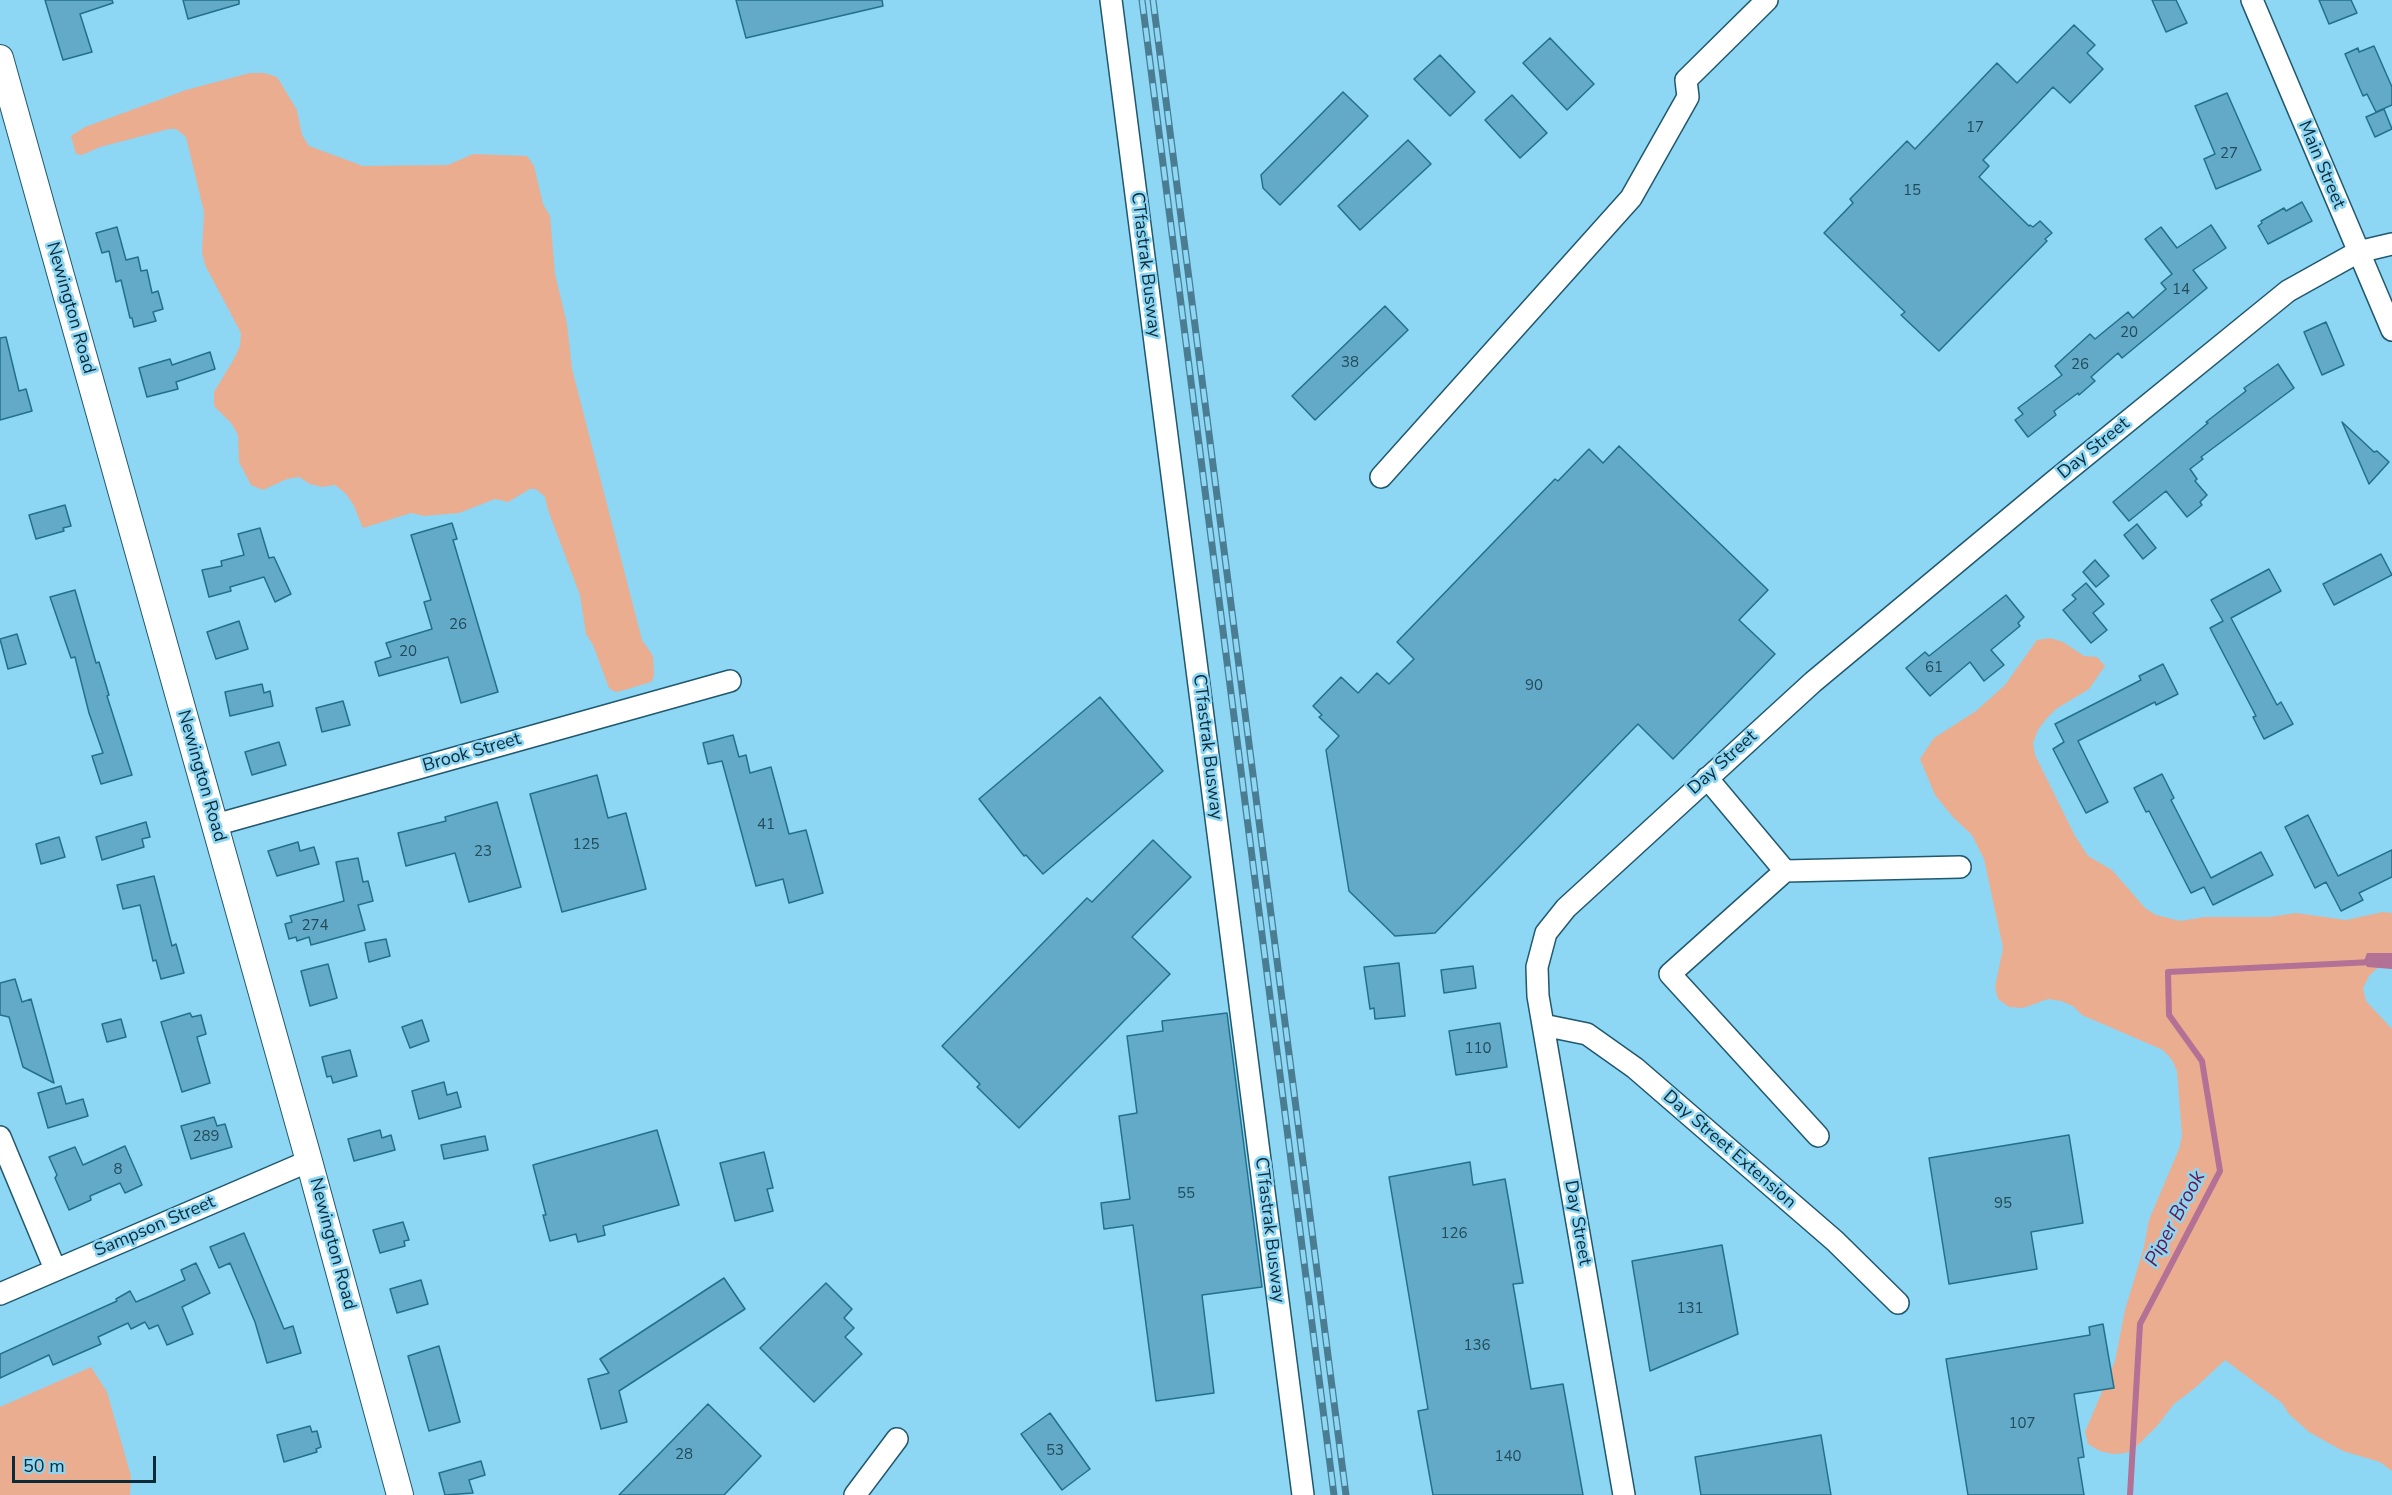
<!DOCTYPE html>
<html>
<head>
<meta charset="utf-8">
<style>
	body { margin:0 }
	#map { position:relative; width:2392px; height:1495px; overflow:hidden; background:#8dd6f4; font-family:"Nunito Sans",sans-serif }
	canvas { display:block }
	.scale { position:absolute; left:12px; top:1456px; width:144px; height:27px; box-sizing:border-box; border:3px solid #0c2b37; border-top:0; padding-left:8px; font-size:18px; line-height:21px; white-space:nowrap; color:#0c2b37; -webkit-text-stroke:4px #8dd6f4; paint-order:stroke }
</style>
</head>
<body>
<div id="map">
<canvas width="2392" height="1495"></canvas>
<div class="scale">50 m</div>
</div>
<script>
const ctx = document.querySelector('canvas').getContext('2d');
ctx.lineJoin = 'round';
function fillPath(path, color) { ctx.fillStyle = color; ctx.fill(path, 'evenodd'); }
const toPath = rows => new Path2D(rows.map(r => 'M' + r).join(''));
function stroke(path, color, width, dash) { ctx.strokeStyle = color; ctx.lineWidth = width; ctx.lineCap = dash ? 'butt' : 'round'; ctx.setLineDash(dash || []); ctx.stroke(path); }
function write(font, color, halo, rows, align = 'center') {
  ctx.font = font + ' "Nunito Sans",sans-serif'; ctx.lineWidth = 5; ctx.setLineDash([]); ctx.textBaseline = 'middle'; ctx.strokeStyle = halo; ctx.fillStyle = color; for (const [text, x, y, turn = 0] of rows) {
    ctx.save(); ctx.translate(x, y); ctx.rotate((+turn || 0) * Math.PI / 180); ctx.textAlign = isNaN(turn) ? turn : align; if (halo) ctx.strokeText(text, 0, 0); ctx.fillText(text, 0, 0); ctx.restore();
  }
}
fillPath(toPath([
	[250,73,264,73,277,77,297,110,302,135,309,146,363,166,448,165,473,154,527,156,534,166,543,204,550,216,555,274,567,324,572,369,642,640,653,656,654,676,651,682,621,691,615,692,609,688,593,645,586,634,580,595,548,510,545,497,536,489,530,489,508,502,495,499,459,513,424,516,411,513,363,528,353,504,345,493,335,485,322,487,310,484,299,477,287,479,263,490,251,485,239,462,238,435,232,424,214,406,214,392,234,359,240,346,241,333,205,265,202,252,204,212,186,137,176,129,169,129,100,147,82,155,76,154,71,136,85,127,186,90],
	[2050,638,2063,642,2084,656,2097,657,2105,666,2089,689,2056,709,2046,719,2038,730,2033,743,2035,755,2075,836,2088,856,2112,870,2145,908,2156,915,2180,921,2205,917,2270,917,2296,913,2346,920,2383,912,2392,913,2392,954,2369,976,2363,988,2366,1001,2392,1029,2392,1471,2380,1462,2343,1451,2309,1432,2289,1414,2282,1403,2225,1360,2196,1387,2174,1404,2157,1426,2138,1445,2126,1453,2113,1454,2100,1451,2088,1444,2085,1432,2115,1361,2125,1310,2144,1247,2149,1220,2179,1149,2182,1136,2177,1071,2172,1060,2163,1050,2082,1015,2073,1006,2061,1001,2048,999,2023,1008,2009,1007,1998,999,1995,987,2003,948,1984,859,1972,835,1953,817,1935,795,1920,759,1934,738,1976,711,2005,685,2037,640],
	[91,1367,107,1392,131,1476,130,1495,0,1495,0,1407]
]), '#ebad90');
fillPath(toPath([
	[2367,953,2392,953,2392,969,2367,967,2364,961]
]), '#b27195');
stroke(toPath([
	[2130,1495,2140,1324,2220,1171,2202,1061,2169,1015,2168,972,2372,962]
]), '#b27195', 6);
const building = toPath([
	[45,0,112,0,113,3,80,14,92,52,63,60,45,0],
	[183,0,239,0,239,4,188,19,183,0],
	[736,0,882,0,883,6,746,38,736,0],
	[2152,0,2176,0,2187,23,2166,32,2152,0],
	[2319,0,2351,0,2357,13,2329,24,2319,0],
	[2074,25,2095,45,2087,53,2103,69,2070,103,2053,87,1983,160,1989,166,1979,177,2029,226,2030,225,2033,227,2040,221,2052,233,2045,239,2047,241,1939,351,1901,315,1905,312,1824,233,1853,203,1850,199,1907,141,1915,149,1997,63,2017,83,2074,25],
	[1550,38,1594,84,1567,110,1523,63,1550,38],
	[2374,46,2392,87,2392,105,2376,112,2367,94,2363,96,2345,54,2358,48,2359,52,2374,46],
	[1440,55,1475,92,1450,116,1414,79,1440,55],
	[1343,92,1368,116,1280,205,1263,188,1261,175,1343,92],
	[2227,93,2261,170,2216,189,2204,159,2215,154,2195,106,2227,93],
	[1512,95,1547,133,1520,158,1485,120,1512,95],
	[2384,109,2392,129,2375,137,2366,117,2384,109],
	[1408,140,1431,164,1360,230,1338,206,1408,140],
	[2302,202,2312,221,2268,244,2258,226,2262,223,2261,221,2284,208,2286,211,2302,202],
	[2211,225,2226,248,2193,270,2207,288,2122,358,2118,353,2091,377,2095,381,2079,395,2078,393,2054,411,2056,415,2028,437,2015,420,2023,414,2018,408,2062,375,2055,366,2090,334,2095,339,2128,312,2133,318,2166,289,2161,283,2172,274,2145,239,2161,227,2177,248,2211,225],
	[117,227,126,260,138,257,141,271,147,270,152,293,158,291,163,309,153,312,156,321,134,327,132,318,130,318,121,280,116,282,109,251,102,253,96,233,117,227],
	[1385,306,1408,330,1315,420,1292,396,1385,306],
	[2326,322,2344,365,2322,375,2304,332,2326,322],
	[6,337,19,391,26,389,32,411,0,420,0,338,6,337],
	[210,352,215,369,176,382,178,389,147,397,139,368,170,359,172,365,210,352],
	[2278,364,2294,388,2201,457,2203,459,2190,469,2197,479,2195,481,2207,495,2200,502,2202,505,2187,517,2166,491,2129,521,2113,502,2208,423,2206,422,2246,391,2244,388,2278,364],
	[2342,422,2374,452,2377,451,2389,462,2369,484,2342,422],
	[1619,446,1768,590,1739,620,1775,654,1673,759,1638,724,1435,933,1395,936,1349,891,1326,750,1339,736,1319,717,1322,715,1313,706,1341,677,1358,693,1377,673,1389,684,1414,659,1397,642,1555,479,1558,481,1589,449,1603,463,1619,446],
	[65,505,71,526,63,528,64,531,36,539,29,515,65,505],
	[452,523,457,539,453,540,498,692,461,703,448,657,379,676,375,662,391,657,386,643,432,629,424,602,431,600,411,535,452,523],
	[2137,524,2156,548,2143,559,2124,535,2137,524],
	[260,528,269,558,274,557,291,594,275,602,264,577,230,587,231,591,209,597,202,570,222,566,221,561,244,555,238,534,260,528],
	[2381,554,2392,575,2334,605,2323,584,2381,554],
	[2095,560,2109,576,2096,587,2083,572,2095,560],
	[2269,569,2281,591,2231,618,2277,705,2281,702,2293,724,2264,739,2253,717,2256,716,2210,628,2223,621,2211,600,2269,569],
	[2086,583,2104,604,2093,613,2107,630,2091,643,2063,610,2076,599,2072,595,2086,583],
	[75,590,96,663,99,662,109,695,107,696,132,775,101,784,92,756,103,753,89,713,75,657,71,658,50,597,75,590],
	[2006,595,2024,617,2018,623,2020,626,1991,650,2004,665,1984,681,1970,662,1930,696,1906,668,1925,652,1929,656,2006,595],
	[239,621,248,649,216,659,207,632,239,621],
	[17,634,26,664,8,669,0,639,17,634],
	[2163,664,2178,694,2156,705,2155,702,2078,741,2108,802,2086,813,2053,749,2064,742,2055,724,2141,680,2139,676,2163,664],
	[262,684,264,693,270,691,273,706,230,716,225,692,262,684],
	[1100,697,1163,771,1043,874,1026,855,1024,856,979,799,1100,697],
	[343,701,350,725,322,732,316,708,343,701],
	[733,735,739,757,746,755,750,773,771,767,789,834,806,830,823,893,789,903,783,879,756,886,722,761,708,764,703,743,733,735],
	[279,742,286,765,252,775,245,752,279,742],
	[2162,774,2174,798,2171,800,2211,878,2261,852,2273,875,2213,905,2204,887,2191,893,2149,811,2146,812,2134,788,2162,774],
	[597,775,608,818,626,813,646,889,562,912,530,794,597,775],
	[497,802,521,887,469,902,455,853,406,866,398,833,446,821,445,817,497,802],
	[2308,815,2338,876,2392,850,2392,877,2359,893,2363,900,2341,911,2326,882,2315,888,2285,827,2308,815],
	[146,822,150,837,142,839,144,847,102,860,96,837,146,822],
	[59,837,65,857,41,864,36,844,59,837],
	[1153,840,1191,877,1132,937,1170,974,1019,1128,977,1087,980,1084,942,1046,1087,898,1092,902,1153,840],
	[298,842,300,851,314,847,319,864,277,876,268,851,298,842],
	[358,858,363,882,368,881,373,901,358,905,365,930,311,945,309,937,297,941,296,937,289,939,285,924,292,922,290,916,344,901,336,862,358,858],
	[154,876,172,946,176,944,184,973,161,979,156,960,153,961,140,905,123,909,117,885,154,876],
	[386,939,390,956,369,962,365,943,386,939],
	[1399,963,1405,1016,1375,1019,1374,1008,1370,1009,1364,967,1399,963],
	[328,964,337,998,310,1006,301,971,328,964],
	[1473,966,1476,988,1444,993,1441,970,1473,966],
	[15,979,22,1002,31,999,54,1083,23,1067,9,1017,0,1015,0,983,15,979],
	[190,1013,192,1017,201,1015,206,1034,197,1037,198,1041,210,1083,182,1092,161,1022,190,1013],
	[1227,1013,1262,1287,1202,1295,1214,1393,1156,1401,1133,1225,1104,1229,1101,1203,1130,1199,1119,1116,1137,1113,1127,1036,1163,1031,1162,1021,1227,1013],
	[121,1019,126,1037,107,1042,102,1024,121,1019],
	[422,1020,429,1041,410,1048,402,1027,422,1020],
	[1500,1023,1507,1067,1456,1075,1449,1031,1500,1023],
	[350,1050,357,1076,333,1083,331,1076,327,1077,322,1057,350,1050],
	[444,1082,447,1095,457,1092,461,1107,419,1119,412,1091,444,1082],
	[61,1086,66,1104,83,1099,88,1116,48,1128,38,1093,61,1086],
	[214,1117,217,1126,225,1124,232,1147,191,1159,181,1126,214,1117],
	[380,1130,382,1138,391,1135,395,1150,354,1161,348,1139,380,1130],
	[657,1130,679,1205,603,1226,605,1235,578,1242,576,1234,550,1241,543,1215,546,1215,533,1165,657,1130],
	[2069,1135,2083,1223,2031,1232,2037,1269,1949,1284,1929,1158,2069,1135],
	[485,1136,488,1150,444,1159,441,1145,485,1136],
	[125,1146,142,1185,125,1193,120,1183,90,1196,91,1200,69,1210,55,1178,57,1175,49,1157,75,1147,83,1165,125,1146],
	[764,1152,773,1188,767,1189,773,1211,735,1221,720,1163,764,1152],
	[1470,1162,1473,1185,1505,1179,1523,1283,1513,1284,1531,1389,1563,1384,1583,1495,1433,1495,1418,1411,1428,1409,1389,1177,1470,1162],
	[403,1222,409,1240,404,1241,405,1246,380,1253,373,1230,403,1222],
	[244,1233,284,1329,293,1326,301,1353,267,1363,255,1322,230,1263,219,1268,210,1247,244,1233],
	[1722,1245,1738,1334,1650,1371,1632,1261,1722,1245],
	[196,1263,210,1293,182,1307,193,1334,167,1345,158,1325,149,1329,145,1322,131,1329,128,1323,98,1337,101,1344,53,1365,49,1355,0,1378,0,1354,117,1301,116,1299,130,1291,136,1302,150,1296,185,1280,181,1270,196,1263],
	[724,1278,745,1309,619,1391,627,1422,601,1429,588,1379,609,1373,600,1359,724,1278],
	[421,1280,428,1304,397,1313,390,1289,421,1280],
	[826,1283,852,1309,844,1318,854,1328,845,1337,862,1354,814,1402,760,1348,826,1283],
	[2103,1324,2114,1388,2074,1394,2084,1457,2078,1458,2084,1495,1968,1495,1946,1359,2090,1335,2089,1327,2103,1324],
	[439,1346,460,1422,429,1431,408,1356,439,1346],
	[708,1404,761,1456,724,1495,619,1495,708,1404],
	[1050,1413,1090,1469,1062,1490,1021,1434,1050,1413],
	[310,1426,312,1432,317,1431,321,1447,316,1449,317,1452,284,1462,277,1435,310,1426],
	[1821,1435,1831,1495,1701,1495,1695,1457,1821,1435],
	[481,1461,485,1475,469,1480,473,1493,445,1495,439,1473,481,1461]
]);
fillPath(building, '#62aac7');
stroke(building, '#23708b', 1.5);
const minor = toPath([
	[1111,0,1303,1495],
	[2252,0,2392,330],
	[1381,477,1631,198,1688,97,1686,80,1767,0],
	[1707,778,1785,871,1670,974,1818,1136],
	[215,825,730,681],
	[1785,871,1960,867],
	[1543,1025,1587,1034,1635,1068,1835,1241,1898,1303],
	[0,1137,55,1269],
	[0,1294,309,1161],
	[855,1495,897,1439],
	[1624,1495,1538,996,1537,967,1546,933,1566,908,1813,682,2052,483,2288,291,2358,252,2392,244]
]);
const major = toPath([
	[0,58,309,1161,400,1495]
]);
stroke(minor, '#20586d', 24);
stroke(major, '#20586d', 28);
stroke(minor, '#fff', 21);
stroke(major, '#fff', 26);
const rail = toPath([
	[1142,0,1334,1495],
	[1153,0,1346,1495]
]);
stroke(rail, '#4a7d92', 7);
stroke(rail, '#8dd6f4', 4.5, [14]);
write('15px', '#224b5b', null, [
	["17",1975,128],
	["27",2229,154],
	["15",1912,191],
	["14",2181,290],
	["20",2129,333],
	["38",1350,363],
	["26",2080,365],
	["26",458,625],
	["20",408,652],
	["61",1934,668],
	["90",1534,686],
	["41",766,825],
	["125",586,845],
	["23",483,852],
	["274",315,926],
	["110",1478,1049],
	["289",206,1137],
	["8",118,1170],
	["55",1186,1194],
	["95",2003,1204],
	["126",1454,1234],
	["131",1690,1309],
	["136",1477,1346],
	["107",2022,1424],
	["53",1055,1451],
	["28",684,1455],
	["140",1508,1457]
]);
write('18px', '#0c2b37', '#8dd6f4', [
	["Main Street",2321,165,67],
	["CTfastrak Busway",1145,265,83],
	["Newington Road",70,308,74],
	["Day Street",2094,449,-39],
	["CTfastrak Busway",1207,747,83],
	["Brook Street",472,753,-16],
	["Day Street",1723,763,-42],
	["Newington Road",201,776,74],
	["Day Street Extension",1729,1150,41],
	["Day Street",1577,1223,80],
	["Sampson Street",155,1227,-23],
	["CTfastrak Busway",1269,1230,83],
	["Newington Road",332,1244,75]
]);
write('italic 20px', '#66174a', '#8dd6f4', [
	["Piper Brook",2176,1219,-62]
]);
</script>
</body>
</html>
